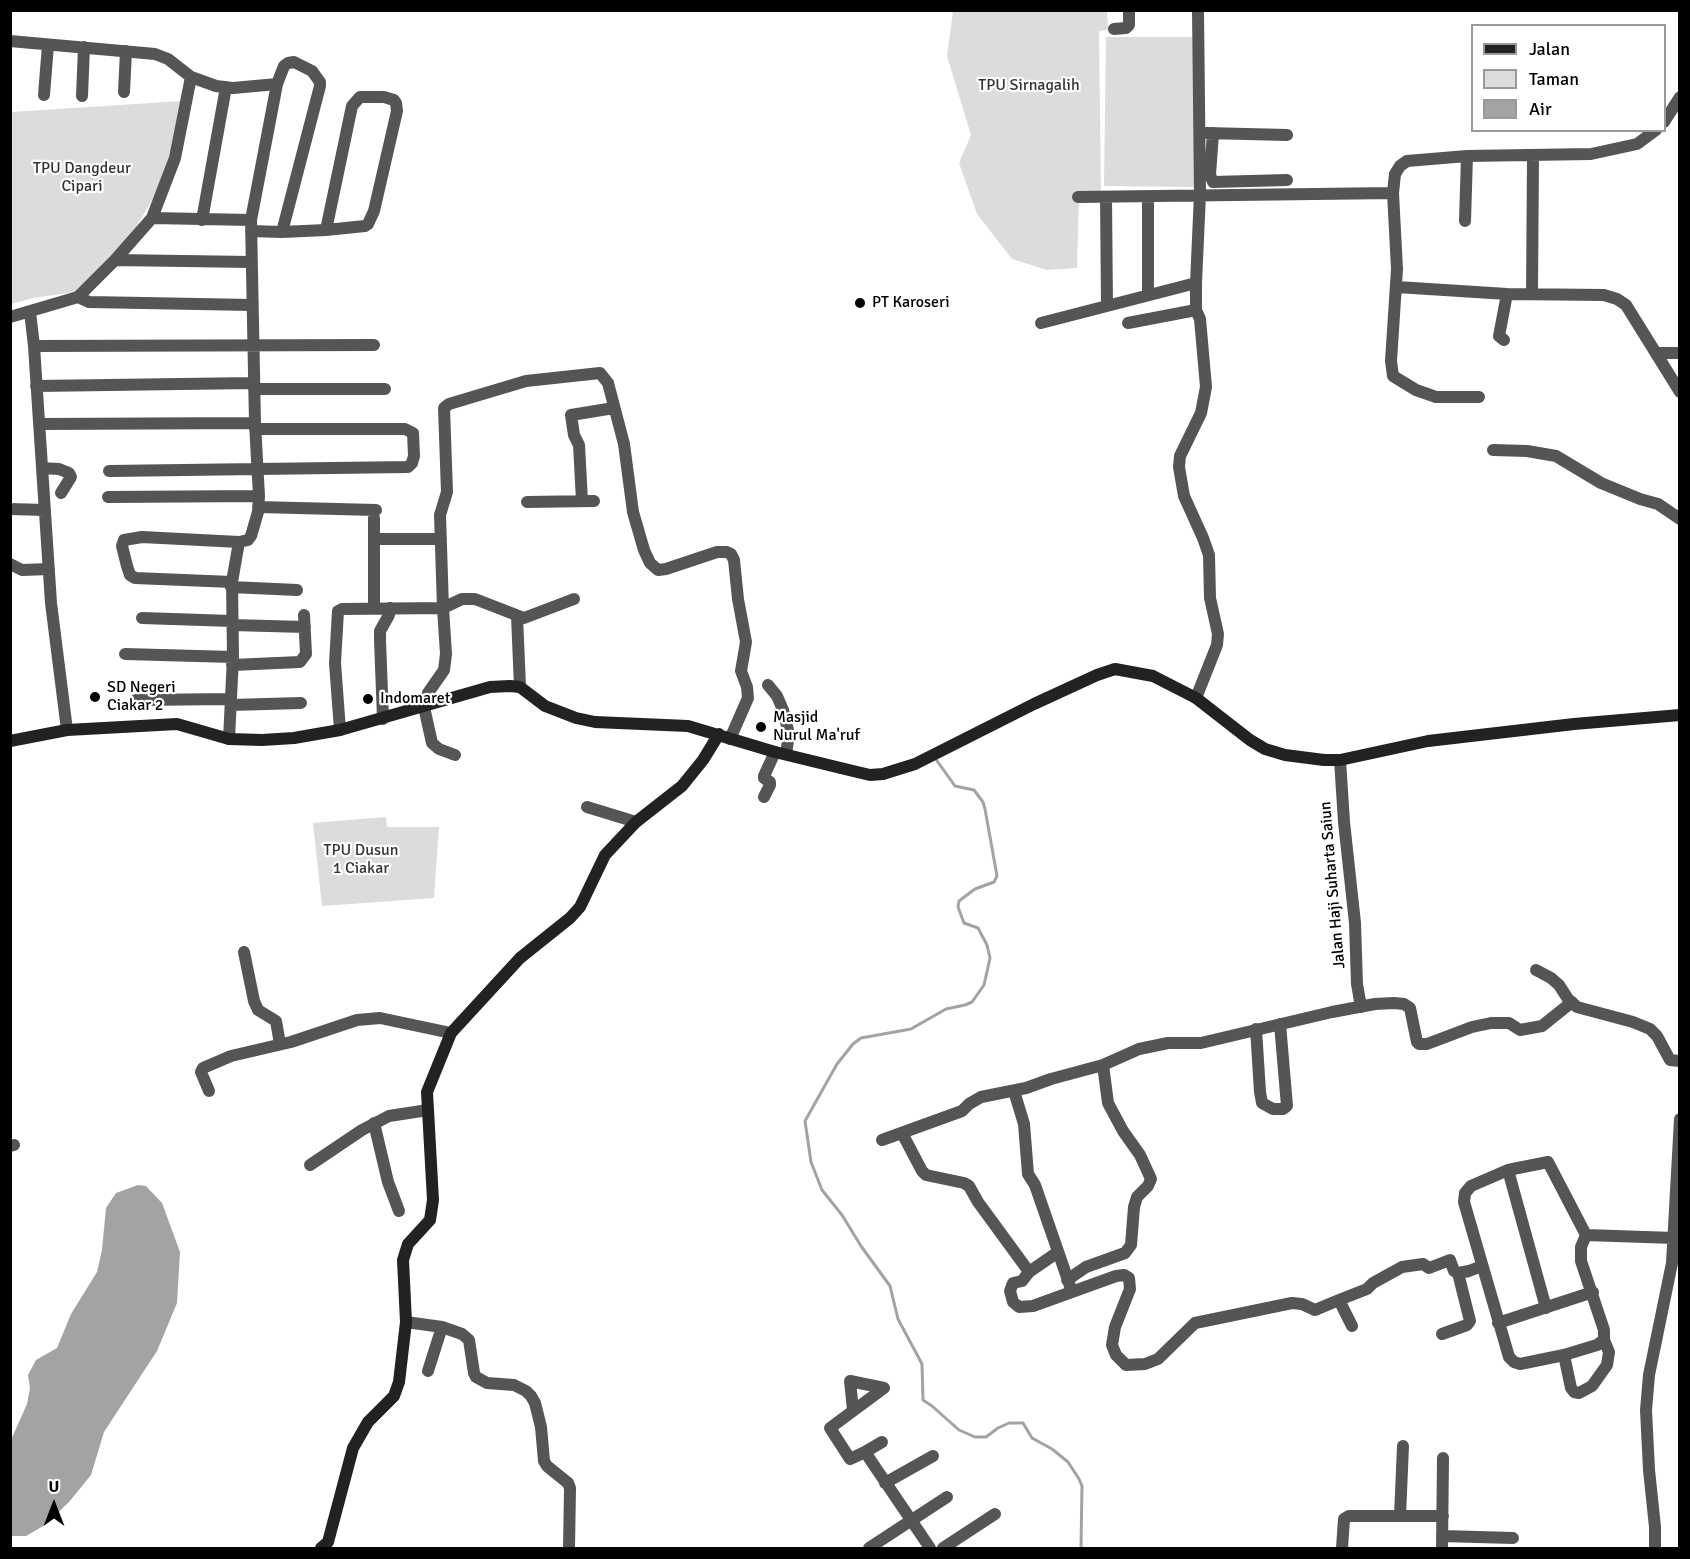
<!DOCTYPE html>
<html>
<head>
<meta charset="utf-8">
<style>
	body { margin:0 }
	#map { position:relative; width:1690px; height:1559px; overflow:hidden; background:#fff; font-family:Signika,sans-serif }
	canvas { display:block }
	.frame { position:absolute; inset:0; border:12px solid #000; pointer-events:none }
	.legend { position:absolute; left:1471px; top:24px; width:195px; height:108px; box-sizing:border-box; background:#fff; border:2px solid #999; margin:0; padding:8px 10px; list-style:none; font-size:18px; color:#000 }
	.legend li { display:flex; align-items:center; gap:12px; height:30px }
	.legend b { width:30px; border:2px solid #999 }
	.north { position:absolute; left:24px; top:1475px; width:60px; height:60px; -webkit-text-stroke:4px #fff; paint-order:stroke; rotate:0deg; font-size:16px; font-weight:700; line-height:24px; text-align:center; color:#000 }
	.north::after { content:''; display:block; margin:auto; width:21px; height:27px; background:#000; clip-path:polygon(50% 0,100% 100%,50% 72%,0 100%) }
</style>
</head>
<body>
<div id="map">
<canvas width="1690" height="1559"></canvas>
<div class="frame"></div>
<ul class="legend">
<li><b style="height:8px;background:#222"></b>Jalan</li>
<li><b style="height:16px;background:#dcdcdc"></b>Taman</li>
<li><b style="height:16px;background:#a3a3a3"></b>Air</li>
</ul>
<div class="north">U</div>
</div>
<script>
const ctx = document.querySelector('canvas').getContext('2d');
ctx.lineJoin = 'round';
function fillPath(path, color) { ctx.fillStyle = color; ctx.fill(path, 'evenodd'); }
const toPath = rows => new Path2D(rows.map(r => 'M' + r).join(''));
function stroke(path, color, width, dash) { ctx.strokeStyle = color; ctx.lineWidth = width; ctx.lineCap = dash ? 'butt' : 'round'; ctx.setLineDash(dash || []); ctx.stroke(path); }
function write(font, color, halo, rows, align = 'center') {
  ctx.font = font + ' Signika,sans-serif'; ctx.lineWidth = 4.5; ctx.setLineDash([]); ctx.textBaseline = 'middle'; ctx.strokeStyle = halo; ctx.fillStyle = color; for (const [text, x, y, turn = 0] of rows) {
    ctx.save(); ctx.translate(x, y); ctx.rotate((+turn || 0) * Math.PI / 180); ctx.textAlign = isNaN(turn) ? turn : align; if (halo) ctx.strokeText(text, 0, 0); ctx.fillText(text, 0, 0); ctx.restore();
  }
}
fillPath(toPath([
	[953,11,1107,11,1108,30,1099,31,1101,195,1079,196,1077,268,1047,270,1012,259,977,214,959,163,971,135,947,56],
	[1106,37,1196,37,1195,187,1104,186],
	[182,101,167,176,119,255,83,291,33,298,11,304,11,112],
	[386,817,387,827,439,827,434,898,322,906,313,823]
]), '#dcdcdc');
fillPath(toPath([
	[138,1185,146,1186,162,1203,180,1252,177,1303,157,1351,104,1432,91,1475,69,1502,45,1525,26,1536,11,1536,11,1440,27,1404,30,1388,28,1375,36,1360,57,1348,71,1314,97,1272,102,1250,106,1208,116,1193]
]), '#a3a3a3');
stroke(toPath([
	[935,758,955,786,974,790,983,802,985,809,997,876,994,882,975,889,959,901,958,907,964,923,978,928,987,945,990,958,984,985,972,1002,965,1005,946,1009,911,1029,861,1038,853,1044,837,1064,805,1121,811,1162,822,1190,842,1215,861,1246,890,1286,898,1319,922,1364,923,1400,932,1406,959,1430,975,1437,986,1437,998,1428,1009,1423,1023,1423,1032,1438,1052,1449,1068,1462,1079,1479,1082,1486,1081,1548]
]), '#a3a3a3', 3);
stroke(toPath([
	[1114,29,1126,28,1129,25,1129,10],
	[10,41,155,54,168,59,191,77,216,86,233,88,277,84],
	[124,92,126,51],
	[44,95,48,45],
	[82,96,84,47],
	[1664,122,1680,97],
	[1206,133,1287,135],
	[1213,133,1210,175,1213,182,1287,180],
	[1078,197,1393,193],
	[1106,197,1107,306],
	[1148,197,1148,295],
	[152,218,251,220],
	[202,220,226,87],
	[1465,221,1467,156],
	[251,231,282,232,326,230,365,226,368,224,374,211,397,111,396,103,394,100,384,97,360,97,352,106,326,230],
	[115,260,251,262],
	[1397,287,1507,294,1604,295,1617,299,1626,305,1680,392],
	[1532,293,1533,156],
	[78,297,89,302,252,305],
	[30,312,34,346,51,603,67,730],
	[10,317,78,297,115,260,152,218,175,158,191,77],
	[1041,323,1196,283],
	[1128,323,1196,310],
	[1504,340,1499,336,1507,294],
	[34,346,374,345],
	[1656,353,1680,353],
	[36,386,254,383],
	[254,389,385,389],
	[1479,397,1436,397,1416,390,1393,376,1391,361,1397,269,1393,193,1395,174,1400,166,1407,161,1467,156,1591,154,1637,144,1656,130],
	[39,424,255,423],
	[1493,450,1527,451,1556,456,1601,483,1640,499,1658,504,1680,519],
	[42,468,59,469,69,473,71,477,61,493],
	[109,471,408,467,412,463,414,456,413,433,405,429,255,429],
	[108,497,259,496],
	[582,501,579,445,574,435,571,415,614,408],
	[527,502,594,501],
	[258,507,376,510],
	[10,509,45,510],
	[374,539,441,539],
	[10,564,22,570,49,569],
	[232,582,135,578,130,575,127,566,122,546,124,540,142,537,239,542],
	[231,587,297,590],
	[374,608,374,518],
	[517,616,520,687],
	[142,618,232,621],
	[232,625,305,627],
	[125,654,233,657],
	[232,665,300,662,306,654,304,615],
	[768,685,777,696,783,710,789,734,786,754],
	[1196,698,1217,645,1218,634,1210,598,1209,555,1203,538,1184,496,1179,467,1180,456,1201,413,1206,387,1200,319,1196,310,1196,283,1200,194,1198,10],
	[136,700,231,699],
	[231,705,301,703],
	[383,719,380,640,380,631,389,615,390,608],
	[340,730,335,663,338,611,342,609,443,608,440,515,447,492,444,408,449,404,526,381,600,373,608,383,624,444,633,512,644,550,650,563,658,570,666,569,717,552,727,552,731,554,734,560,738,599,746,642,741,671,747,687,748,698,730,739],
	[229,739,233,657,232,582,239,542,248,540,251,536,258,512,259,496,255,423,251,220,277,84,284,66,288,63,294,62,312,71,320,82,320,86,282,232],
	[455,755,439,749,432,743,424,707,428,693,444,670,446,654,443,608,462,599,475,599,524,618,574,599],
	[1340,760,1344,822,1355,923,1357,984,1361,1007],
	[764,797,770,785,770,782,764,778,764,776,775,752],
	[587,807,636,822],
	[244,952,254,1001,258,1010,276,1021,280,1044],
	[1536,970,1551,978,1559,985,1568,999,1577,1007,1633,1022,1650,1029,1657,1036,1670,1060,1680,1061],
	[1256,1029,1260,1092,1262,1103,1273,1109,1283,1109,1287,1106,1280,1024],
	[209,1091,201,1072,203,1068,231,1056,291,1042,357,1020,380,1018,451,1033],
	[1014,1091,1024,1124,1028,1174,1035,1185,1070,1286],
	[374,1123,388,1182,399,1211],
	[902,1133,922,1171,926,1175,964,1183,969,1186,978,1202,1027,1269,1029,1272,1022,1281,1013,1283,1010,1291,1013,1302,1019,1307,1033,1306,1116,1276,1124,1275,1129,1278,1130,1289,1115,1327,1112,1345,1116,1355,1126,1365,1145,1364,1158,1359,1195,1323,1292,1303,1302,1304,1315,1310,1339,1300],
	[882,1140,962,1111,969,1104,981,1097,1026,1088,1051,1079,1103,1065,1139,1049,1168,1043,1201,1043,1332,1012,1375,1004,1394,1003,1404,1004,1410,1008,1417,1042,1419,1044,1427,1044,1472,1027,1491,1023,1509,1023,1520,1030,1542,1026,1572,1002],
	[10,1146,14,1145],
	[310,1165,362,1130,389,1116,428,1110],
	[1508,1170,1546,1308],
	[1586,1235,1581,1247,1581,1261,1604,1330,1604,1340,1597,1345,1564,1355,1520,1364,1514,1362,1509,1357,1464,1202,1465,1193,1471,1186,1508,1170,1548,1162,1586,1235,1674,1238],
	[1029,1272,1058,1252],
	[1067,1280,1086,1267,1125,1253,1131,1245,1134,1207,1137,1197,1148,1186,1151,1179,1140,1155,1123,1131,1108,1103,1103,1065],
	[406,1322,442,1327,462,1334,469,1340,474,1373,476,1377,487,1383,514,1385,526,1391,531,1396,535,1403,541,1427,544,1461,547,1466,568,1483,570,1488,569,1548],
	[1498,1323,1593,1292],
	[1352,1326,1339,1300,1367,1289,1373,1283,1402,1267,1423,1264,1429,1268,1450,1260,1454,1271,1458,1273,1469,1271,1482,1266],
	[1442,1334,1467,1325,1470,1321,1458,1273],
	[1564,1355,1571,1388,1574,1392,1579,1393,1592,1386,1607,1365,1609,1352,1604,1340],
	[428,1371,442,1327],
	[853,1410,850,1381,884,1388],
	[882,1442,865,1452,930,1548],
	[865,1452,850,1459,830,1428,884,1388],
	[885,1483,933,1456],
	[1400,1516,1403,1446],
	[1442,1536,1513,1538],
	[869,1548,947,1497],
	[943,1548,995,1514],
	[1342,1548,1344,1519,1349,1516,1443,1516],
	[1442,1548,1443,1458],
	[1655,1548,1655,1527,1649,1470,1646,1410,1649,1375,1672,1263,1680,1119]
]), '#555', 12);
stroke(toPath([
	[10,741,67,730,177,724,229,739,262,740,294,738,340,730,490,687,510,686,520,687,545,706,576,718,595,722,688,726,775,752,853,771,870,775,883,774,915,764,1034,704,1097,675,1115,669,1153,676,1196,698,1250,740,1265,749,1285,755,1324,760,1340,760,1428,741,1574,724,1680,715],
	[321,1548,328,1542,353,1448,368,1422,394,1396,399,1382,406,1322,403,1260,408,1244,430,1220,433,1200,427,1092,451,1033,520,958,570,918,580,907,605,855,636,822,682,786,703,760,719,734]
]), '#222', 12);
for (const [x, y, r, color] of [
	[860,303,6,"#000"],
	[95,697,6,"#000"],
	[368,699,6,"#000"],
	[761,727,6,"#000"]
]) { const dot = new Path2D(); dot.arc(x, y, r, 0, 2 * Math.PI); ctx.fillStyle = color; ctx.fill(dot); stroke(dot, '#fff', 2); }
write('16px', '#333', '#fff', [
	["TPU Sirnagalih",1029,86],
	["TPU Dangdeur",82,169],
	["Cipari",82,187],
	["TPU Dusun",361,851],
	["1 Ciakar",361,869]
]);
write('16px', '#000', '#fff', [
	["PT Karoseri",872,303],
	["SD Negeri",107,688],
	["Ciakar 2",107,706],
	["Indomaret",380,699],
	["Masjid",773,718],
	["Nurul Ma'ruf",773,736]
], 'left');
write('16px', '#000', '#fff', [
	["Jalan Haji Suharta Saiun",1333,885,-95]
]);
</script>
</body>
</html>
